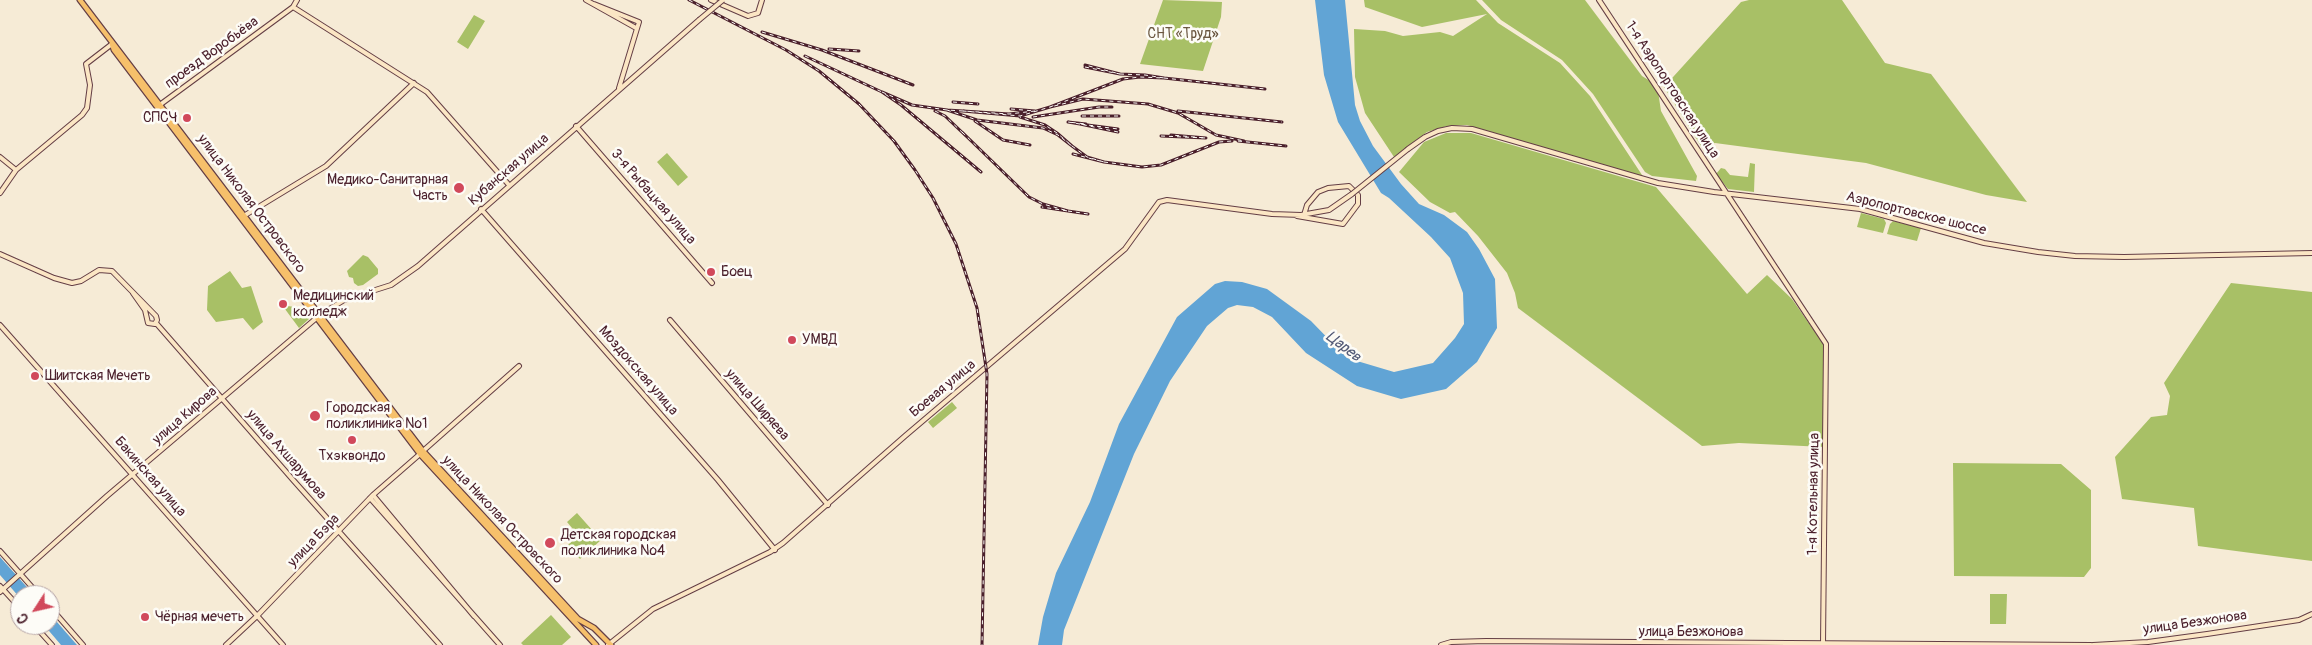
<!DOCTYPE html>
<html>
<head>
<meta charset="utf-8">
<style>
	body { margin:0 }
	#map { position:relative; width:2312px; height:645px; overflow:hidden; background:#f6ebd6; font-family:Pangolin,sans-serif }
	canvas { display:block }
	.north { position:absolute; left:10px; top:585px; width:50px; height:50px; box-sizing:border-box; background:#fdfcf7; border:1px solid #b5a4a5; border-radius:50%; rotate:235deg; font-size:14px; font-weight:700; line-height:20px; text-align:center; color:#4a1f2b }
	.north::after { content:''; display:block; margin:auto; width:18px; height:22px; background:#d1495b; clip-path:polygon(50% 0,100% 100%,50% 72%,0 100%) }
</style>
</head>
<body>
<div id="map">
<canvas width="2312" height="645"></canvas>
<div class="north">С</div>
</div>
<script>
const ctx = document.querySelector('canvas').getContext('2d');
ctx.lineJoin = 'round';
function fillPath(path, color) { ctx.fillStyle = color; ctx.fill(path, 'evenodd'); }
const toPath = rows => new Path2D(rows.map(r => 'M' + r).join(''));
function stroke(path, color, width, dash) { ctx.strokeStyle = color; ctx.lineWidth = width; ctx.lineCap = dash ? 'butt' : 'round'; ctx.setLineDash(dash || []); ctx.stroke(path); }
function write(font, color, halo, rows, align = 'center') {
  ctx.font = font + ' Pangolin,sans-serif'; ctx.lineWidth = 5; ctx.setLineDash([]); ctx.textBaseline = 'middle'; ctx.strokeStyle = halo; ctx.fillStyle = color; for (const [text, x, y, turn = 0] of rows) {
    ctx.save(); ctx.translate(x, y); ctx.rotate((+turn || 0) * Math.PI / 180); ctx.textAlign = isNaN(turn) ? turn : align; if (halo) ctx.strokeText(text, 0, 0); ctx.fillText(text, 0, 0); ctx.restore();
  }
}
fillPath(toPath([
	[1163,0,1222,2,1221,17,1203,71,1140,64],
	[1364,0,1476,0,1498,23,1560,63,1590,96,1644,178,1467,125,1447,126,1427,132,1394,157,1365,113,1355,77,1354,29,1385,31,1403,36,1440,32,1453,36,1487,14,1422,27,1365,7],
	[1482,0,1585,0,1642,76,1650,81,1658,91,1661,111,1697,176,1696,181,1652,176,1645,172,1593,94,1562,60,1501,20],
	[1749,0,1842,0,1885,63,1931,74,2027,202,1986,195,1866,163,1715,143,1701,146,1664,87,1741,2],
	[474,15,485,21,468,49,457,42],
	[1446,133,1471,133,1656,187,1747,294,1767,275,1792,299,1824,345,1825,447,1739,443,1702,446,1518,308,1515,293,1507,273,1478,236,1455,212,1450,213,1430,202,1399,172,1424,142],
	[667,153,688,177,678,186,657,162],
	[1750,163,1755,164,1754,192,1728,189,1716,174,1721,168,1725,169,1730,175,1748,177],
	[1861,213,1884,219,1886,223,1883,233,1857,227],
	[1893,221,1921,228,1917,241,1887,234,1890,224],
	[363,255,368,257,378,269,378,274,363,285,358,286,354,283,353,278,349,277,347,271],
	[230,271,242,288,251,286,263,322,253,330,243,318,216,322,207,310,208,286],
	[2231,283,2312,292,2312,561,2198,546,2194,508,2122,499,2115,457,2151,417,2167,415,2170,396,2164,383],
	[282,305,300,308,309,319,299,328],
	[952,402,957,408,933,428,928,422],
	[1953,463,2061,464,2091,490,2091,568,2084,577,1954,576],
	[577,513,601,540,580,559,568,545,578,535,567,522],
	[1990,594,2007,594,2006,624,1990,624],
	[551,615,571,637,562,645,523,645,521,643]
]), '#a8c066');
fillPath(toPath([
	[1315,0,1345,0,1355,105,1360,121,1373,146,1401,184,1419,204,1444,215,1467,232,1479,249,1495,279,1497,328,1477,362,1446,389,1401,399,1357,386,1306,353,1272,317,1253,307,1237,305,1228,308,1207,326,1170,381,1134,454,1064,630,1062,645,1038,645,1043,617,1056,573,1090,502,1119,424,1177,317,1215,284,1225,281,1242,282,1267,289,1311,321,1347,358,1394,372,1433,363,1455,338,1464,324,1463,293,1450,258,1431,237,1389,198,1381,193,1338,122,1324,75],
	[0,557,34,595,20,595,20,598,0,575],
	[50,614,77,645,61,645,44,625,50,625]
]), '#61a4d5');
const secondary = toPath([
	[586,0,636,28],
	[711,0,748,16,758,13,762,0],
	[1599,0,1826,344,1823,645],
	[594,4,639,22,619,88],
	[293,7,427,92,509,185],
	[161,104,293,7,297,0],
	[576,126,712,283],
	[1408,149,1425,137,1438,131,1452,128,1472,129,1658,183,1714,192,1860,209,1984,243,2038,252,2075,256,2124,257,2312,253],
	[0,157,16,170],
	[0,193,16,170,82,115,87,108,90,85,86,64,112,44],
	[481,209,718,480,775,550],
	[1297,216,1343,224,1358,204,1358,195,1349,186,1328,188,1318,192,1307,205,1304,215],
	[242,217,326,166,414,83],
	[0,254,54,278,72,283,81,281,99,270,112,271,156,316,157,320,155,324,148,323,145,310,133,293],
	[670,320,828,505],
	[156,323,294,481,440,645],
	[0,325,283,645],
	[423,451,519,366],
	[373,495,474,616],
	[370,498,500,645],
	[0,551,39,595],
	[0,586,20,608],
	[0,592,107,496,320,315,344,300,391,285,418,266,699,20],
	[50,607,83,645],
	[34,625,52,645],
	[226,645,257,616,373,495,420,454],
	[608,645,653,609,770,552,783,543,905,436,1125,249,1159,202,1167,200,1272,214,1301,215,1329,210,1352,194],
	[1441,645,1451,642,1486,641,2091,645],
	[2093,645,2148,642,2207,634,2299,620,2312,614]
]);
const primary = toPath([
	[80,0,423,451,578,619,594,628,611,645],
	[112,44,114,50,420,454,596,645]
]);
stroke(secondary, '#643e45', 6);
stroke(primary, '#643e45', 7);
stroke(secondary, '#fbe6c4', 4);
stroke(primary, '#f6c06b', 4.5);
const rail = toPath([
	[689,0,786,50,819,71,859,104,894,141,915,170,933,198,956,244,977,308,987,374,982,645],
	[762,32,822,50,913,85],
	[829,49,859,51],
	[805,56,882,92],
	[1085,67,1120,74,1085,65],
	[1120,74,1145,75,1164,78,1140,77,1123,79,1050,107,1083,99,1148,104,1178,113,1216,135,1244,141],
	[1164,78,1265,89],
	[953,102,978,104],
	[1011,109,1035,111,1009,114,963,111,1020,116,1050,107],
	[947,110,912,105,882,92,901,105,981,172],
	[935,111,945,116,966,136],
	[963,111,947,110,977,120,1043,128,1058,135,1072,146,1057,133,1045,125,1020,117],
	[1178,111,1282,122],
	[1082,116,1119,116],
	[1033,117,1099,107,1112,107],
	[975,121,1003,140,1030,145],
	[1080,124,1068,122,1086,124],
	[962,132,1029,197,1043,204,1068,211,1042,207],
	[1118,132,1080,124,1118,129],
	[1161,136,1206,138,1171,135],
	[1238,141,1286,146],
	[1072,146,1087,157,1104,162,1073,154],
	[1104,162,1142,167,1161,165,1219,142,1232,141],
	[1068,211,1088,214]
]);
stroke(rail, '#4a1f2b', 3);
stroke(rail, '#fdfcf7', 1, [4]);
const secondaryBridge = toPath([
	[699,20,723,0],
	[1352,194,1408,149]
]);
stroke(secondaryBridge, '#643e45', 6, []);
stroke(secondaryBridge, '#fbe6c4', 4);
for (const [x, y, r, color] of [
	[187,118,5,"#d1495b"],
	[459,188,6,"#d1495b"],
	[711,272,5,"#d1495b"],
	[283,304,5,"#d1495b"],
	[792,340,5,"#d1495b"],
	[35,376,5,"#d1495b"],
	[315,416,6,"#d1495b"],
	[352,440,5,"#d1495b"],
	[550,543,6,"#d1495b"],
	[145,617,5,"#d1495b"]
]) { const dot = new Path2D(); dot.arc(x, y, r, 0, 2 * Math.PI); ctx.fillStyle = color; ctx.fill(dot); stroke(dot, '#fdfcf7', 2); }
write('14px', '#6b5740', '#fdfcf7', [
	["СНТ «Труд»",1183,34]
]);
write('14px', '#4a1f2b', '#fdfcf7', [
	["проезд Воробьёва",212,53,-36],
	["1-я Аэропортовская улица",1672,90,57],
	["Кубанская улица",509,170,-41],
	["3-я Рыбацкая улица",653,197,49],
	["улица Николая Островского",251,204,53],
	["Аэропортовское шоссе",1916,214,14],
	["Моздокская улица",638,371,49],
	["Боевая улица",943,389,-40],
	["улица Ширяева",757,405,49],
	["улица Кирова",185,416,-41],
	["улица Ахшарумова",286,455,49],
	["Бакинская улица",150,477,49],
	["1-я Котельная улица",1814,494,-89],
	["улица Николая Островского",502,520,47],
	["улица Бэра",314,541,-46],
	["улица Безжонова",2195,623,-8],
	["улица Безжонова",1691,632]
]);
write('14px', '#4a1f2b', '#fdfcf7', [
	["СПСЧ",177,118,"right"],
	["Медико-Санитарная",448,180,"right"],
	["Часть",448,196,"right"],
	["Боец",721,272],
	["Медицинский",293,296],
	["колледж",293,312],
	["УМВД",802,340],
	["Шиитская Мечеть",45,376],
	["Городская",326,408],
	["поликлиника №1",326,424],
	["Тхэквондо",352,456,"center"],
	["Детская городская",561,535],
	["поликлиника №4",561,551],
	["Чёрная мечеть",155,617]
], 'left');
write('italic 15px', '#545b77', '#fdfcf7', [
	["Царев",1343,347,37]
]);
</script>
</body>
</html>
